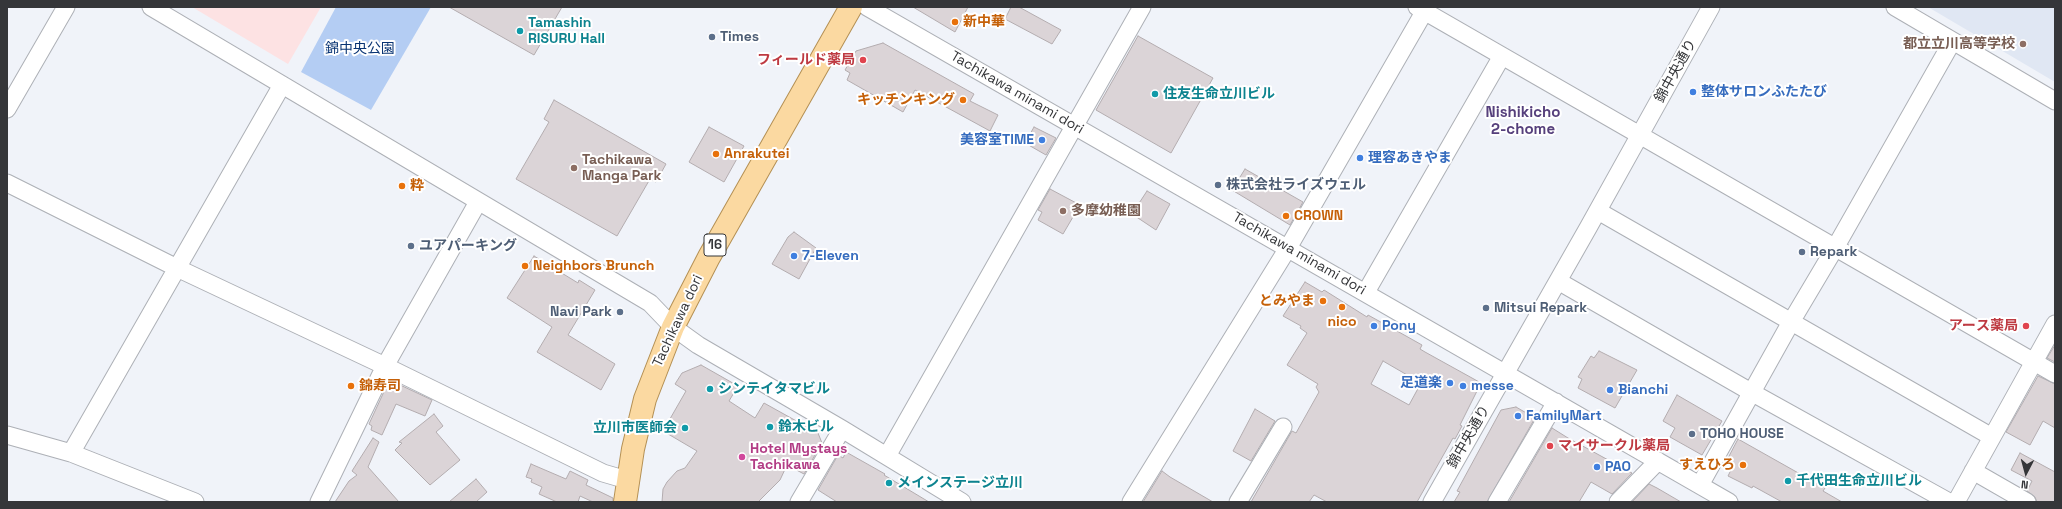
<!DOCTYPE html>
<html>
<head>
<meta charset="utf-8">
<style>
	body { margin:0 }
	#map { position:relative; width:2062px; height:509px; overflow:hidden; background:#f0f3f9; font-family:"Space Grotesk",sans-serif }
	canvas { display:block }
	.frame { position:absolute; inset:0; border:8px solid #353639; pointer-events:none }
	.north { position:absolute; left:2006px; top:453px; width:40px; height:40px; -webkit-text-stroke:3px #fff; paint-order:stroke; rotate:186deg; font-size:11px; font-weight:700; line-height:16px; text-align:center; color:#353639 }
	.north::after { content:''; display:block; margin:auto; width:14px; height:18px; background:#353639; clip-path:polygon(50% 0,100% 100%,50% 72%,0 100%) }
</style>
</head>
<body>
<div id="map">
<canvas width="2062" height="509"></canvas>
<div class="frame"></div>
<div class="north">N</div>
</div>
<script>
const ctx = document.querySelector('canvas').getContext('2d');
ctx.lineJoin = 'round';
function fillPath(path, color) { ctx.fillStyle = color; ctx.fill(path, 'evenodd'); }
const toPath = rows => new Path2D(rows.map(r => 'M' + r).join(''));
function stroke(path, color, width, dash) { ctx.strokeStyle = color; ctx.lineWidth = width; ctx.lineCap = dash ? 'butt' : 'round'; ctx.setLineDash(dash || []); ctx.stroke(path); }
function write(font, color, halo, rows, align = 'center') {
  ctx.font = font + ' "Space Grotesk","Noto Sans JP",sans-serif'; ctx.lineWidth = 4; ctx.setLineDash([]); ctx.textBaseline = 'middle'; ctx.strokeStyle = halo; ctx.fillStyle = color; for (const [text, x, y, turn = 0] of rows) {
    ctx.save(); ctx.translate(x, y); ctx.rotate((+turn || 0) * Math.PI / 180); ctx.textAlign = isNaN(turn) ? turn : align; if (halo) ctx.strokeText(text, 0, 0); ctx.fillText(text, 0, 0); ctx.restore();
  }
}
fillPath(toPath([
	[1929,7,2055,7,2055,82,1928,7]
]), '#e0e7f3');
fillPath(toPath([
	[192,7,321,7,288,64]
]), '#fde2e3');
fillPath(toPath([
	[336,7,431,7,371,110,301,72]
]), '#b4cdf3');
const building = toPath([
	[449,7,562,7,534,55,449,7],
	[913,7,968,7,955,32,913,7],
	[1011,7,1019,7,1061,30,1052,44,1005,19,1011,7],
	[1138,36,1213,78,1171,153,1096,110,1138,36],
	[883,43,974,94,970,101,998,115,990,131,915,90,903,112,847,80,850,73,845,70,856,51,883,43],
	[554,100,666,164,656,182,650,179,617,236,516,179,549,122,544,119,554,100],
	[709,127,744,146,724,182,689,162,709,127],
	[1034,127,1056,138,1046,155,1025,143,1034,127],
	[1245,169,1303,202,1290,225,1232,190,1245,169],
	[1050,189,1080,205,1063,234,1038,220,1042,212,1038,210,1050,189],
	[1147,191,1170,204,1156,230,1132,214,1147,191],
	[794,232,816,248,799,279,772,264,788,237,794,232],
	[534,256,578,283,579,280,595,290,568,335,615,364,601,390,537,352,552,327,507,298,534,256],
	[1305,282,1322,292,1324,290,1367,317,1368,315,1406,336,1422,345,1420,349,1425,352,1481,383,1460,425,1462,426,1455,439,1453,438,1417,502,1327,502,1314,495,1309,502,1251,502,1292,431,1296,433,1319,392,1316,387,1318,384,1287,365,1307,333,1300,328,1301,326,1283,316,1305,282],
	[1383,361,1421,383,1409,405,1371,384,1383,361],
	[2055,345,2055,362,2047,358,2055,345],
	[1599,351,1637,370,1615,408,1578,388,1582,379,1578,377,1591,356,1594,358,1599,351],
	[701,365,738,386,729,401,755,418,764,403,818,433,822,443,804,474,787,465,780,480,758,502,662,502,663,489,667,482,677,471,685,468,697,451,663,431,686,391,675,384,682,373,701,365],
	[2038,376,2055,384,2055,428,2043,421,2030,445,2006,432,2038,376],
	[388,383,397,387,398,384,432,400,425,416,396,404,382,435,371,430,372,426,369,424,388,383],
	[1677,395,1722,421,1702,455,1670,437,1675,428,1663,421,1677,395],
	[1516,407,1535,418,1487,502,1454,502,1460,492,1457,491,1501,410,1516,407],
	[1255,409,1275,421,1251,461,1233,451,1255,409],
	[434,414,443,426,436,432,460,460,430,485,395,450,402,443,399,442,434,414],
	[1552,428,1568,438,1632,473,1612,494,1591,482,1579,502,1509,502,1552,428],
	[373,438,379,442,368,467,399,502,335,502,349,481,357,475,352,471,373,438],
	[1738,439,1825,488,1823,491,1842,502,1782,502,1753,486,1752,488,1728,476,1734,464,1727,460,1738,439],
	[846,452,885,474,884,475,929,502,837,502,818,490,838,455,843,458,846,452],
	[2020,453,2055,472,2055,502,2037,502,2035,497,2027,491,2032,481,2011,470,2020,453],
	[531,464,566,479,570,471,588,480,586,485,613,498,613,502,593,502,580,496,578,502,557,502,539,494,542,487,531,482,532,479,526,477,531,464],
	[1162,471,1170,477,1213,502,1143,502,1162,471],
	[476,479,487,492,476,502,449,502,476,479],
	[1649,484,1657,488,1681,502,1632,502,1649,484]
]);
fillPath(building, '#dbd4d7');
stroke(building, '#b3acaf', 1);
const minor = toPath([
	[151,7,650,303,673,327,698,345,842,429,962,502],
	[867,7,1729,502],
	[1417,7,2055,374],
	[1895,7,2055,101],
	[7,109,66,7],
	[7,183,177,268,385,366,603,473,627,480],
	[1598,211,1992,437],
	[1558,281,1751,392,1949,502],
	[1366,292,1502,56],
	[7,435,71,453,195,502],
	[71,453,282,85],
	[887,456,1142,7],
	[1973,471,2027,502],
	[1700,485,1791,322,1835,248,1952,42],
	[319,502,385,366,478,202],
	[799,502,842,429],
	[1131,502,1288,248,1427,7],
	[1238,502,1283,427],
	[1432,502,1588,228,1711,7],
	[1497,502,1556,402],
	[1618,502,1658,461],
	[1956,502,2055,324]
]);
const major = toPath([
	[625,502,633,449,645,399,673,327,709,257,851,7]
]);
stroke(minor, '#adb0b6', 19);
stroke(major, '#b49054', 24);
stroke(minor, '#fff', 17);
stroke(major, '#fbd9a1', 22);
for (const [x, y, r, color] of [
	[955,22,4,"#e8710a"],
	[520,31,4,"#0f9aa8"],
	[712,37,4,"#5c6f8a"],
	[2023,44,4,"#8d6e63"],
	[863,60,4,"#e0444e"],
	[1693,92,4,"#3f7fe0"],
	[1155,94,4,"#0f9aa8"],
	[963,100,4,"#e8710a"],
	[1042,140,4,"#3f7fe0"],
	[716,154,4,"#e8710a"],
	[1360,158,4,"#3f7fe0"],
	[574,168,4,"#8d6e63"],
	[1218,185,4,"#5c6f8a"],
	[402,186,4,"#e8710a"],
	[1063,211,4,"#8d6e63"],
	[1286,216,4,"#e8710a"],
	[411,246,4,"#5c6f8a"],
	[1802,252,4,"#5c6f8a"],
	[794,256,4,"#3f7fe0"],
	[525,266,4,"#e8710a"],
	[1323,301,4,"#e8710a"],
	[1342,307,4,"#e8710a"],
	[1486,308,4,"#5c6f8a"],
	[620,312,4,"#5c6f8a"],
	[1374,326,4,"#3f7fe0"],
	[2026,326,4,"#e0444e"],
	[1450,383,4,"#3f7fe0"],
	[351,386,4,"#e8710a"],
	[1463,386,4,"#3f7fe0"],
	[710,389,4,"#0f9aa8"],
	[1610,390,4,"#3f7fe0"],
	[1518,416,4,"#3f7fe0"],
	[770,427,4,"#0f9aa8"],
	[685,428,4,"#0f9aa8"],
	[1692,434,4,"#5c6f8a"],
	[1550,446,4,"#e0444e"],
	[742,457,4,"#d1479c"],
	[1743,465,4,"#e8710a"],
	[1597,467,4,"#3f7fe0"],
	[1788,481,4,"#0f9aa8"],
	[889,483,4,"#0f9aa8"]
]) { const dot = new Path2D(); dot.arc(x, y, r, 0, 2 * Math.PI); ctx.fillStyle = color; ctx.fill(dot); stroke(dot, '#fff', 1.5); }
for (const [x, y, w] of [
	[715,245,22]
]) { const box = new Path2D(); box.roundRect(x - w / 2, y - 11, w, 22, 3); ctx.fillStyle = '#fff'; ctx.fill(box); stroke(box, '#353639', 1); }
write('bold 13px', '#353639', null, [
	["16",715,245]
]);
write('bold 14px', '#c56008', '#fff', [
	["新中華",963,22],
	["キッチンキング",955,100,"right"],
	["Anrakutei",724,154],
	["粋",410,186],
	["CROWN",1294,216],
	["Neighbors Brunch",533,266],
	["とみやま",1315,301,"right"],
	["nico",1342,322,"center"],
	["錦寿司",359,386],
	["すえひろ",1735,465,"right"]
], 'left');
write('bold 14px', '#0d838f', '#fff', [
	["Tamashin",528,23],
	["RISURU Hall",528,39],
	["住友生命立川ビル",1163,94],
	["シンテイタマビル",718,389],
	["鈴木ビル",778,427],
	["立川市医師会",677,428,"right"],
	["千代田生命立川ビル",1796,481],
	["メインステージ立川",897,483]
], 'left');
write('bold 14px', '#4e5e75', '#fff', [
	["Times",720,37],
	["株式会社ライズウェル",1226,185],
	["ユアパーキング",419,246],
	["Repark",1810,252],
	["Mitsui Repark",1494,308],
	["Navi Park",612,312,"right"],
	["TOHO HOUSE",1700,434]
], 'left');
write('bold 14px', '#785e54', '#fff', [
	["都立立川高等学校",2015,44,"right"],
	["Tachikawa",582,160],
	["Manga Park",582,176],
	["多摩幼稚園",1071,211]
], 'left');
write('14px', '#093473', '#fff', [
	["錦中央公園",360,49]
]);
write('bold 14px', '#be3a42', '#fff', [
	["フィールド薬局",855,60],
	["アース薬局",2018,326],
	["マイサークル薬局",1558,446,"left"]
], 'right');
write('14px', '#353639', '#fff', [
	["錦中央通り",1676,71,-61],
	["Tachikawa minami dori",1017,93,30],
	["Tachikawa minami dori",1299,254,30],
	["Tachikawa dori",678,321,-65],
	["錦中央通り",1469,437,-60]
]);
write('bold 14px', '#366cbe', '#fff', [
	["整体サロンふたたび",1701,92],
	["美容室TIME",1034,140,"right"],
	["理容あきやま",1368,158],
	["7-Eleven",802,256],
	["Pony",1382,326],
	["足道楽",1442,383,"right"],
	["messe",1471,386],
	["Bianchi",1618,390],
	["FamilyMart",1526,416],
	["PAO",1605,467]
], 'left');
write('bold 14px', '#b23c85', '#fff', [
	["Hotel Mystays",750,449],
	["Tachikawa",750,465]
], 'left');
write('bold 15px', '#56407c', '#fff', [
	["Nishikicho",1523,113],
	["2-chome",1523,130]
]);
</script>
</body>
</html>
